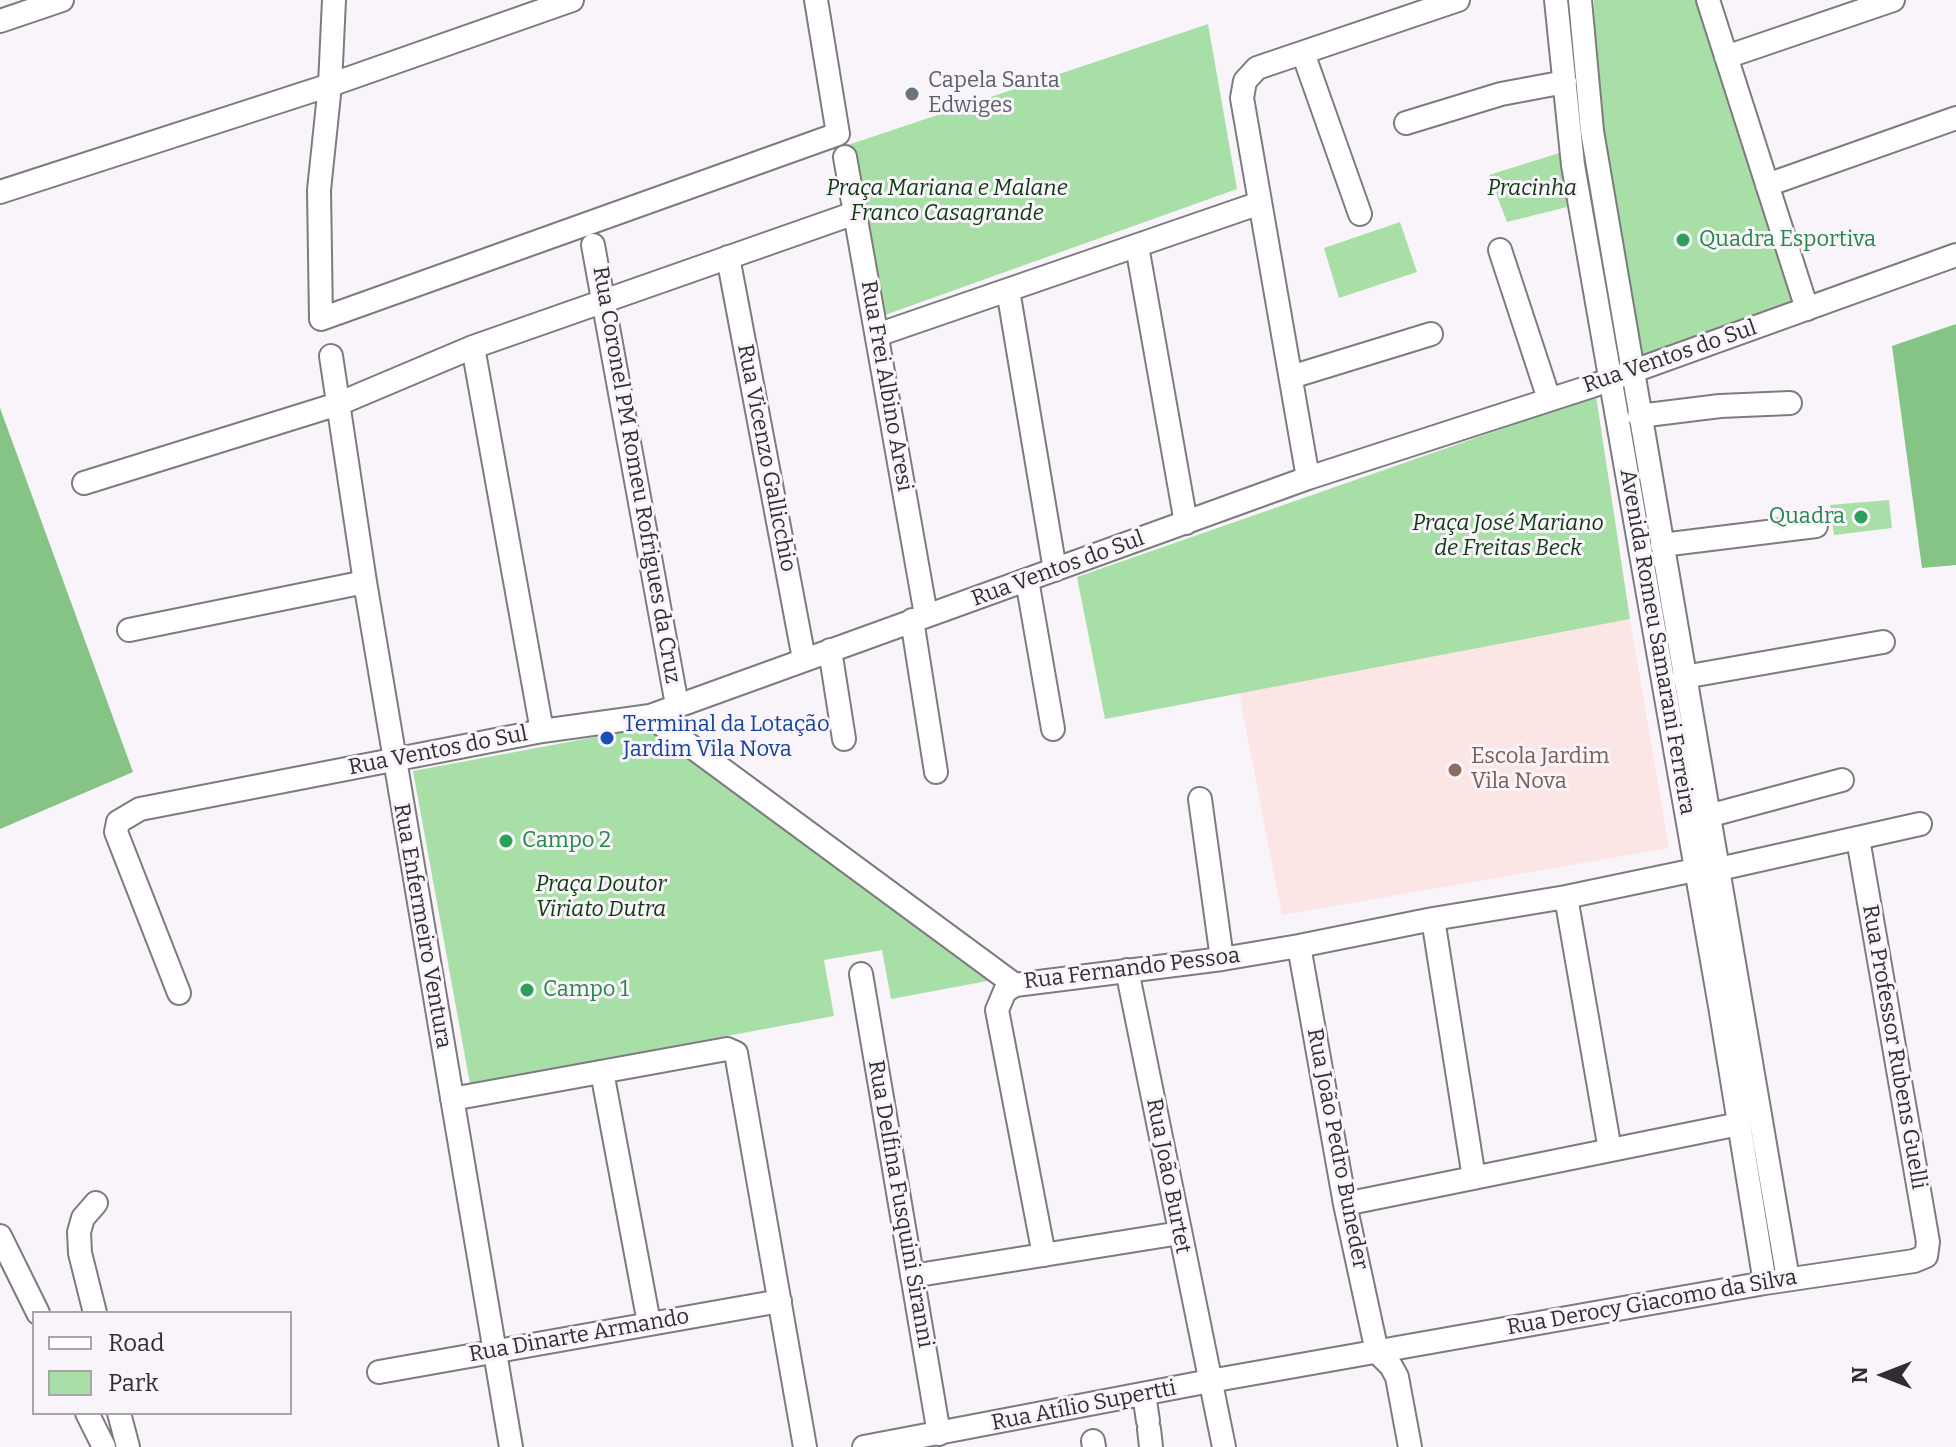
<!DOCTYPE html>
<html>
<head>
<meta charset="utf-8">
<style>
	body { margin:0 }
	#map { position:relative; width:1956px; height:1447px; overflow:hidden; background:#f8f4fa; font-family:Bitter,serif }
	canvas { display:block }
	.legend { position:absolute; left:32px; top:1311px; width:260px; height:104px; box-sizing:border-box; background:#f8f4fa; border:2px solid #a8a5a9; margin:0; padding:10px 14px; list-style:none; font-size:24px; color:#302e30 }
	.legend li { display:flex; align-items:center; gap:16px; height:40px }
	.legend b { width:40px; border:2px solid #a8a5a9 }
	.north { position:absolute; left:1844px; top:1335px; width:80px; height:80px; -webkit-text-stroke:6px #f8f4fa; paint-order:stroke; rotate:270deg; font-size:22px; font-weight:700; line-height:32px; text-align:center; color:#302e30 }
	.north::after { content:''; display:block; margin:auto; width:28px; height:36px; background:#302e30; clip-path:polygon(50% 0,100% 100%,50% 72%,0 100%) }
</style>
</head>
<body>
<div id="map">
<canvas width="1956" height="1447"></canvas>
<ul class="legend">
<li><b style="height:10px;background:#fff"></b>Road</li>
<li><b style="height:22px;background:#a8dfa7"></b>Park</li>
</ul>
<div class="north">N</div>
</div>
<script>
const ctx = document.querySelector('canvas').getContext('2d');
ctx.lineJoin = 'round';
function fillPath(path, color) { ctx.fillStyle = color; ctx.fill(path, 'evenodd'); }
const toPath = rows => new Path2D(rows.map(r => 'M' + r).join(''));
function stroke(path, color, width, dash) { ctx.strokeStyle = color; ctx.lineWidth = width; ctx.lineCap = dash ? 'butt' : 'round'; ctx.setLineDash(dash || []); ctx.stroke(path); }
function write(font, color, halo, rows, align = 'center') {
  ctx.font = font + ' Bitter,serif'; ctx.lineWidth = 6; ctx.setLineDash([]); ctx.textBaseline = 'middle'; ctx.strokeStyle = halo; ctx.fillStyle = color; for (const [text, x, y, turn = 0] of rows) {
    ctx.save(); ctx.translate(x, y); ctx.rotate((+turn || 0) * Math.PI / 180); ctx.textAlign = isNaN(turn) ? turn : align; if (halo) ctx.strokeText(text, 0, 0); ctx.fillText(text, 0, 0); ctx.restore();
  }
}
fillPath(toPath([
	[1630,619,1669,848,1282,915,1239,693]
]), '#fce6e5');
fillPath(toPath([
	[1594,0,1697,0,1799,303,1641,357,1597,101],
	[1208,24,1237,189,882,316,848,145],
	[1559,153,1567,207,1507,222,1489,175],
	[1400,222,1417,272,1339,298,1324,248],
	[1596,396,1630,619,1105,719,1077,577],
	[1889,500,1892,528,1834,535,1830,505],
	[649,727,998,979,891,999,882,950,824,960,834,1016,470,1084,413,771]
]), '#a8dfa7');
fillPath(toPath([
	[1956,324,1956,565,1922,568,1892,346],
	[0,408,133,772,0,829]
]), '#85c485');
const minor = toPath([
	[334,0,330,85,319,190,321,319,838,134,816,0],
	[1556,0,1573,165,1720,1006,1765,1283],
	[1580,0,1592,131,1788,1279],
	[1708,0,1807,309],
	[0,21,62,0],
	[1303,53,1360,214],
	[1726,57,1893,0],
	[1406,123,1501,94,1565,82],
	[845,157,926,615],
	[1767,185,1956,118],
	[0,192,330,85,572,0],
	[593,245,677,705],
	[1137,246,1186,523],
	[1500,250,1549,399],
	[728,257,804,659],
	[1008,290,1055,570],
	[877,335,1260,203],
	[473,347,542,731],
	[331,356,365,582,511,1447],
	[1291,377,1431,334],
	[1639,416,1720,406,1790,403],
	[1308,478,1242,98,1245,81,1257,68,1458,0],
	[84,483,338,404,473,347,855,213],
	[1662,545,1816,526],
	[1027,580,1053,729],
	[912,620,936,772],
	[129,630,365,582],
	[830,650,844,739],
	[1684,677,1883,642],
	[650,716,1015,985],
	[1200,799,1222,959],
	[1708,816,1842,780],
	[1719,869,1920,824],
	[1566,897,1610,1150],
	[1433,919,1474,1178],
	[1299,946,1345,1204,1377,1352],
	[1127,970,1224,1447],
	[861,974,939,1434],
	[179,993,116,832,118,822,140,809,542,731,650,716,1308,478,1592,386,1956,255],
	[602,1072,649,1323],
	[452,1099,727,1049,736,1053,805,1447],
	[1345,1204,1739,1124],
	[0,1236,38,1313],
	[1044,1255,997,1010,1005,991,1015,985,1222,959,1299,946,1433,919,1566,897,1695,870],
	[912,1276,1180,1233],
	[95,1313,80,1253,79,1232,83,1218,96,1203],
	[1377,1352,1391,1366,1397,1377,1410,1447],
	[379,1372,780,1301],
	[1144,1394,1148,1421],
	[87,1413,104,1447],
	[119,1413,128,1447],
	[1149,1429,1151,1447],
	[1093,1441,1094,1447],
	[864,1447,1210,1381,1765,1283,1914,1261,1926,1256,1928,1242,1858,839]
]);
stroke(minor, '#7e7b80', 26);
stroke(minor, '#fff', 22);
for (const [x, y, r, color] of [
	[912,94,8,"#6b7280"],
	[1683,240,8,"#2e9e5b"],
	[1861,517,8,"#2e9e5b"],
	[607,738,8,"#1a4fb4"],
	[1455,770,8,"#8d6e63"],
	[506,841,8,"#2e9e5b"],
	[527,990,8,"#2e9e5b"]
]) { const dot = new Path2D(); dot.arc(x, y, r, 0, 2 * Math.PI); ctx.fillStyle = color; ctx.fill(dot); stroke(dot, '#f8f4fa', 3); }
write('22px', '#5b616d', '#f8f4fa', [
	["Capela Santa",928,81],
	["Edwiges",928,106]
], 'left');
write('italic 22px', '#0e3a11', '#f8f4fa', [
	["Praça Mariana e Malane",947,189],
	["Franco Casagrande",947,214],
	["Pracinha",1532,189],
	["Praça José Mariano",1508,524],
	["de Freitas Beck",1508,549],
	["Praça Doutor",601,885],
	["Viriato Dutra",601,910]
]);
write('22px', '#27864d', '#f8f4fa', [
	["Quadra Esportiva",1699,240],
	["Quadra",1845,517,"right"],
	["Campo 2",522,841],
	["Campo 1",543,990]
], 'left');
write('22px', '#302e30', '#f8f4fa', [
	["Rua Ventos do Sul",1670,357,-19],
	["Rua Frei Albino Aresi",886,386,80],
	["Rua Vicenzo Gallicchio",766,458,79],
	["Rua Coronel PM Romeu Rofrigues da Cruz",636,475,80],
	["Rua Ventos do Sul",1058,569,-20],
	["Avenida Romeu Samarani Ferreira",1657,642,80],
	["Rua Ventos do Sul",438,751,-11],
	["Rua Enfermeiro Ventura",422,926,80],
	["Rua Fernando Pessoa",1132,969,-7],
	["Rua Professor Rubens Guelli",1894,1047,80],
	["Rua João Pedro Buneder",1337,1149,79],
	["Rua João Burtet",1168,1176,79],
	["Rua Delfina Fusquini Siranni",900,1204,80],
	["Rua Derocy Giacomo da Silva",1652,1303,-10],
	["Rua Dinarte Armando",579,1336,-10],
	["Rua Atílio Supertti",1084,1406,-11]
]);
write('22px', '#164399', '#f8f4fa', [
	["Terminal da Lotação",623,725],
	["Jardim Vila Nova",623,750]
], 'left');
write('22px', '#785e54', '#f8f4fa', [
	["Escola Jardim",1471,757],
	["Vila Nova",1471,782]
], 'left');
</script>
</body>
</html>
